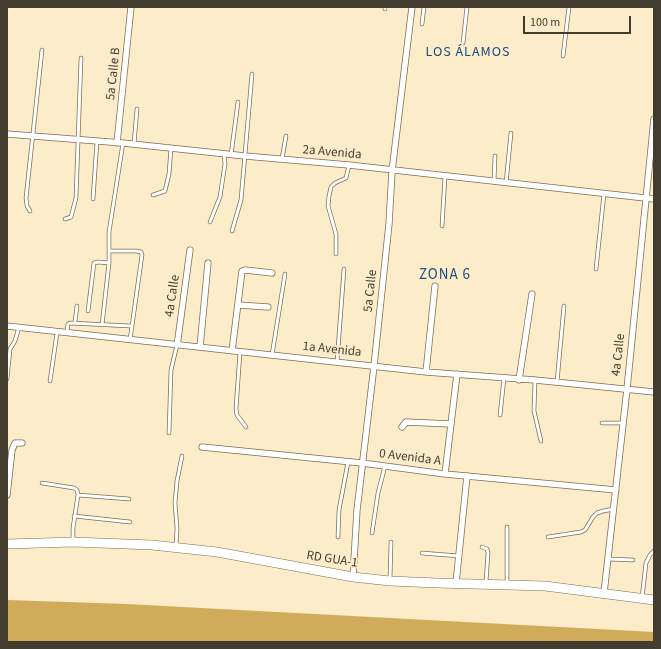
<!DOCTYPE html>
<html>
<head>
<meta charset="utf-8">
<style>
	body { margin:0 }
	#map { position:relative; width:661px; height:649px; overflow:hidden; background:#fcecca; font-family:"Source Sans 3",sans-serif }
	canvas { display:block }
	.frame { position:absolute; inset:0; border:8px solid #423c2f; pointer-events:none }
	.scale { position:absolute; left:523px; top:16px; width:108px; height:18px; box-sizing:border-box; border:2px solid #423c2f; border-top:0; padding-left:5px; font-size:12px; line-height:14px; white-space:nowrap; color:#423c2f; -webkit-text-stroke:3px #fcecca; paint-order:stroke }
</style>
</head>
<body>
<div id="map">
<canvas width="661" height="649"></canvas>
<div class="frame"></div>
<div class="scale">100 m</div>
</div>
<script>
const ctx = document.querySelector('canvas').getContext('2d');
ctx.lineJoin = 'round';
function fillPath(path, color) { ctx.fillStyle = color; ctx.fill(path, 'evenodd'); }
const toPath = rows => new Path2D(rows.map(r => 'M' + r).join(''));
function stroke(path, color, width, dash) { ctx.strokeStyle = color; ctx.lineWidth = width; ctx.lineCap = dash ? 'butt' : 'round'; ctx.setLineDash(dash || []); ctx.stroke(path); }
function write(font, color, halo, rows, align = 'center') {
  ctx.font = font + ' "Source Sans 3",sans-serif'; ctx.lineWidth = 3.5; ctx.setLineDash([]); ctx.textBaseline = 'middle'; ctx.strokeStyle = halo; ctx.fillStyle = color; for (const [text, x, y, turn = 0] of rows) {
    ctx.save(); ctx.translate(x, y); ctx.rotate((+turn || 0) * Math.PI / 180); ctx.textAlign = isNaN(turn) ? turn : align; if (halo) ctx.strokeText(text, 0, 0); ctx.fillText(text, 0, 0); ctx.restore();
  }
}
fillPath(toPath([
	[7,600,126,604,654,632,654,642,7,642]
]), '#d0ab59');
const service = toPath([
	[385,9,385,7],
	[422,24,424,7],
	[463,43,467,7],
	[563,56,569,7],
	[134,144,137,109],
	[231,155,238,102],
	[282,159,286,136],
	[494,182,495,156],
	[506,183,511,133],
	[153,195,165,191,169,174,171,148],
	[93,199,97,141],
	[30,211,27,206,26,198,42,50],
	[65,219,71,217,76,198,81,58],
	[210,222,220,197,225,164,224,154],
	[442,226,445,176],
	[232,231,241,200,252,74],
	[109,251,136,251,141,252,142,255,130,340],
	[336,254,336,234,328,206,329,196,331,187,335,183,346,178,349,165],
	[596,269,604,194],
	[88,311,94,263,98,262,109,263],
	[75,322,77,306],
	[102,325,109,263,109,232,123,143],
	[67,332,68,324,70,323,131,326],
	[240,352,236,409,237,415,246,427],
	[272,355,285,274],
	[337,362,344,269],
	[7,379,10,349,15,341,19,327],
	[535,380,534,411,541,441],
	[50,381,57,333],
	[557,382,564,306],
	[500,415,504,378],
	[602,423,623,423],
	[169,433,171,370,177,345],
	[42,483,74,488,77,490,78,495,73,528,73,540],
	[78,495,129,499],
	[74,516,130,522],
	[372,533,378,493,385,466],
	[338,537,339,510,348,462],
	[548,537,581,532,585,530,593,517,597,513,603,511,614,509],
	[176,546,177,528,175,503,177,481,182,456],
	[482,547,487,549,488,553,486,582],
	[422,553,459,556],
	[608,559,633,560],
	[390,580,391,542],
	[507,584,507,527],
	[642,598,646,563,650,555,654,551]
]);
const minor = toPath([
	[7,134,123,143,245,156,349,165,654,199],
	[117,143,131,7],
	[238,305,268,307],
	[7,326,426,372,535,380,654,392],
	[177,345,178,339,190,250],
	[200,347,208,263],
	[232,351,242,271,245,270,272,273],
	[426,372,435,286],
	[519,380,532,294],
	[402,427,406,422,451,424],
	[202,447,362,463,445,474,616,490],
	[445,474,457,374],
	[7,495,12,450,15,443,22,443],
	[353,577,357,510,374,366,389,224,392,171,412,7],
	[456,583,467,476],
	[604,593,627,389,654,119]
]);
const primary = toPath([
	[7,544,73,542,152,545,217,552,353,577,390,581,437,583,545,586,654,600]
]);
stroke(service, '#7c6e50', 4.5);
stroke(minor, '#7c6e50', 7);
stroke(primary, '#7c6e50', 10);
stroke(service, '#fff', 3);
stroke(minor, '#fff', 5.5);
stroke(primary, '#fff', 9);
write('13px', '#423c2f', '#fcecca', [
	["5a Calle B",114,74,-84],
	["2a Avenida",332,153,5],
	["5a Calle",371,291,-84],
	["4a Calle",173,296,-82],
	["1a Avenida",332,350,6],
	["4a Calle",619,355,-84],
	["0 Avenida A",410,458,7],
	["RD GUA-1",332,560,9]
]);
ctx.letterSpacing = '1px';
write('14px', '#1b4f81', '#fcecca', [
	["LOS ÁLAMOS",468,53]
]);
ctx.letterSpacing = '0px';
ctx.letterSpacing = '1px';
write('15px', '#1b4f81', '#fcecca', [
	["ZONA 6",445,276]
]);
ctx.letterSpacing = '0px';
</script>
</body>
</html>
